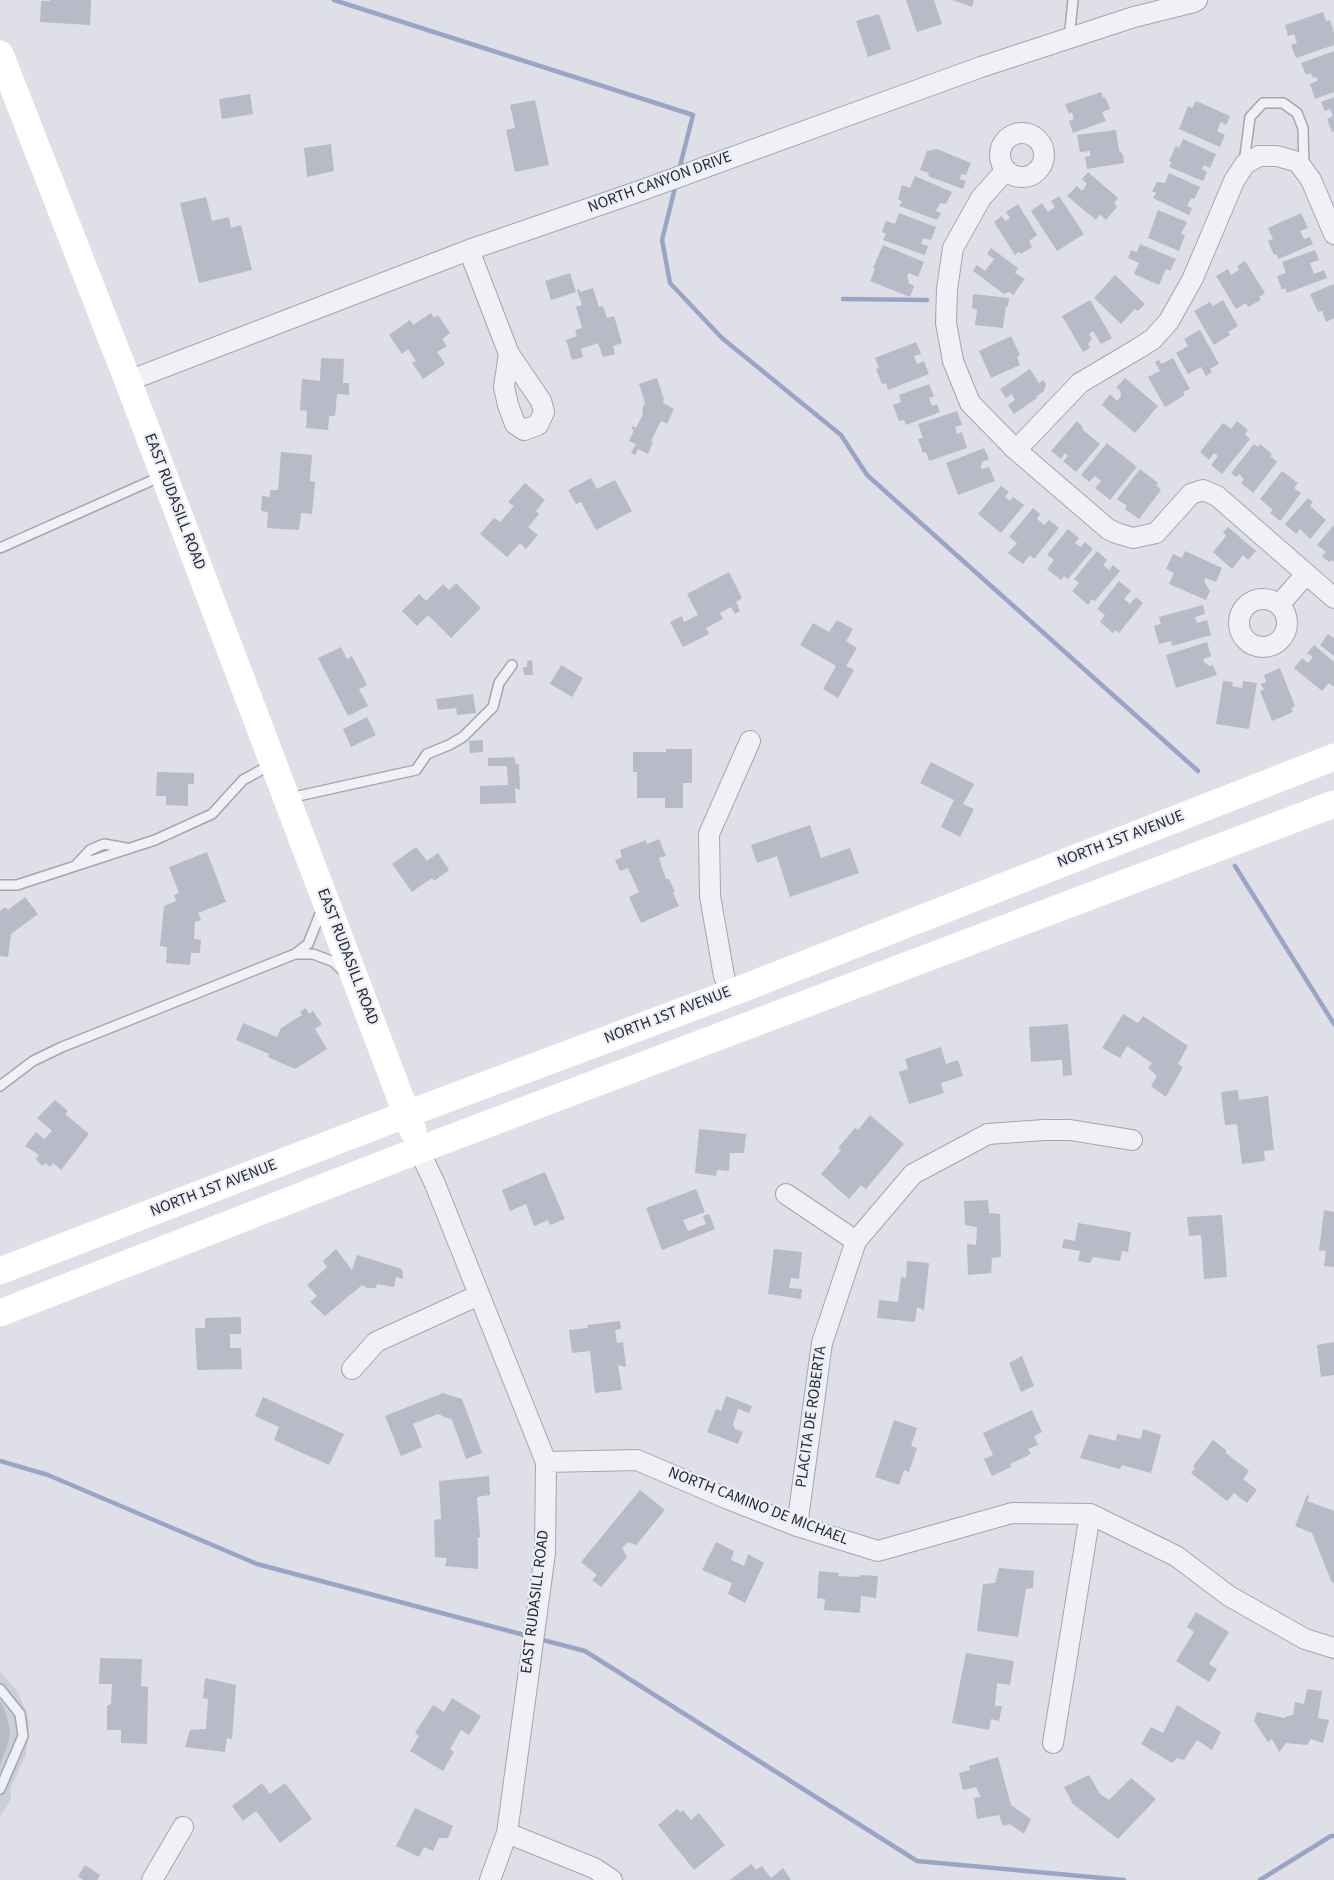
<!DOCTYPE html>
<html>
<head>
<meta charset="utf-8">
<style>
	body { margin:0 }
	canvas { display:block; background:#dedfe7 }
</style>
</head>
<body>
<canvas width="1334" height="1880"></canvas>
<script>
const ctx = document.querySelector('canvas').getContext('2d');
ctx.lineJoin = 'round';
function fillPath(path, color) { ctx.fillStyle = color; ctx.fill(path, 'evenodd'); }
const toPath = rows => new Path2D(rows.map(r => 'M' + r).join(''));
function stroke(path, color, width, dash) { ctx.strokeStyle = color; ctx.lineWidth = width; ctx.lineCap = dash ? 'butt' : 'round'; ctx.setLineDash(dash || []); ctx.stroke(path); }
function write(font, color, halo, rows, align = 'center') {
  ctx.font = font + ' "Source Sans 3",sans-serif'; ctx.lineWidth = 4.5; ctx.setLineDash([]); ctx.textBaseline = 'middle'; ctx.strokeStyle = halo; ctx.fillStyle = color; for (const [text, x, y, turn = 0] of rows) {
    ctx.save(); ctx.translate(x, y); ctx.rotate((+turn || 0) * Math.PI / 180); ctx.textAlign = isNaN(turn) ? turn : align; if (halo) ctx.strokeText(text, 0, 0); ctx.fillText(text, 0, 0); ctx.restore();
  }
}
fillPath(toPath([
	[0,1671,17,1691,27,1712,29,1725,26,1755,11,1787,11,1800,0,1817]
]), '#ccced9');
stroke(toPath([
	[334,0,693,115,679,170],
	[676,184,662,240,670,283,722,338,841,435,867,475,1198,771],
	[843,299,927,300],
	[1235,866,1334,1024],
	[0,1461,48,1475,257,1564,528,1636],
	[539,1639,585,1651,917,1861,1124,1880],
	[1260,1880,1331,1836,1334,1836]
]), '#99a5c7', 4.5);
fillPath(toPath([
	[50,0,91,0,90,25,40,22,41,1,49,1],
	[906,0,934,0,942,24,917,32],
	[952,0,974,0,972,7],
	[1323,12,1326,21,1330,20,1334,33,1334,45,1296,58,1291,45,1297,43,1294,34,1288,36,1285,25],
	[879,14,891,49,868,57,856,21],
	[1334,51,1334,92,1315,99,1310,84,1317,81,1317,78,1312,77,1311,73,1306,75,1301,63],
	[1101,92,1103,98,1105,97,1110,109,1102,112,1106,121,1073,133,1069,121,1074,119,1072,112,1069,114,1065,104],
	[250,94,253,114,222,119,219,99],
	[1334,97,1334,131,1332,132,1327,119,1333,116,1330,109,1325,111,1321,102],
	[535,100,549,165,515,172,506,130,515,128,510,105],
	[1196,101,1230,116,1226,125,1221,122,1217,131,1225,135,1220,147,1179,129,1188,106,1192,108],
	[1116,130,1119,150,1123,155,1124,163,1087,169,1085,157,1090,156,1090,151,1080,152,1077,135],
	[1183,139,1216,154,1210,168,1204,165,1202,169,1207,172,1203,181,1169,167,1172,162,1169,161,1176,146,1179,148],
	[331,144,334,171,307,177,304,148],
	[937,149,971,163,966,175,961,174,960,179,966,181,963,189,928,176,929,173,920,170,927,151],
	[1088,172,1118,198,1114,203,1117,207,1106,220,1100,214,1096,220,1067,196,1077,186,1082,191,1087,184,1082,179],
	[1169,173,1200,187,1194,199,1191,198,1187,206,1192,208,1189,215,1153,198,1156,193,1152,191,1157,182,1165,183],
	[915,176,952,192,946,204,940,203,936,211,941,213,937,220,899,206,902,202,898,199,902,185,910,188],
	[1059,196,1084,234,1057,251,1031,211,1042,203,1048,212,1055,207,1051,201],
	[206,197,212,221,229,217,231,228,241,225,252,270,199,283,180,203],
	[1018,204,1037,235,1029,241,1032,247,1021,254,1019,252,1015,255,994,222,1002,216,1005,221,1010,218,1006,212],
	[1158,210,1187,222,1181,234,1185,235,1179,251,1148,238],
	[899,213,936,227,931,240,923,238,921,244,928,246,925,255,883,240,886,234,882,232,886,221,895,224],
	[1301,213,1308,228,1300,231,1304,239,1310,237,1313,244,1279,259,1276,254,1274,255,1268,241,1273,239,1268,228],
	[1140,244,1176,259,1170,271,1166,269,1159,285,1134,274,1139,263,1128,258,1131,250,1137,252],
	[883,245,924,262,918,277,909,273,907,276,909,281,908,283,914,286,910,297,870,281,875,269,873,268],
	[991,248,1018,268,1015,273,1025,279,1013,295,1010,292,1004,294,973,271,977,265,985,271,994,259,987,254],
	[1315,250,1319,260,1310,263,1314,274,1324,270,1327,278,1287,293,1285,288,1282,290,1277,276,1286,273,1282,262],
	[1245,261,1265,293,1259,297,1261,300,1248,307,1246,303,1236,309,1216,276,1228,269,1231,275,1239,270,1237,266],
	[570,273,576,292,551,300,545,281],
	[1115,275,1145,304,1138,311,1135,309,1121,324,1094,298],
	[1334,284,1334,318,1326,322,1322,311,1318,312,1310,294],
	[593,288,599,307,603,306,607,318,614,316,622,343,613,346,615,354,603,357,598,343,581,349,583,357,572,360,566,340,577,336,575,330,582,328,576,307,582,305,577,290,579,289,580,292],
	[973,294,1009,298,1008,307,1006,306,1003,328,975,325,977,310,972,308],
	[1090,300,1112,338,1101,344,1093,331,1089,334,1092,339,1088,344,1090,348,1083,352,1062,316],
	[1223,300,1238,326,1228,332,1230,335,1214,345,1194,311,1210,302,1213,306],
	[431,313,434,318,438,315,450,333,442,339,447,346,437,352,445,364,423,379,412,363,416,361,408,349,402,354,389,335,410,320,413,325],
	[1200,330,1219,364,1210,369,1212,372,1206,376,1201,367,1188,374,1176,353,1188,346,1184,339],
	[1011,336,1020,355,1017,357,1020,365,991,378,979,351],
	[916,342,921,354,914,356,917,364,924,361,929,374,888,390,886,383,882,384,876,369,879,368,875,358],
	[321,358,344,359,343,383,349,383,349,395,337,394,335,416,329,416,328,430,306,428,307,411,300,410,302,379,320,381],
	[1173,358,1190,389,1183,392,1185,395,1165,407,1148,377,1160,371,1155,362,1159,360,1161,364],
	[1030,369,1039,383,1043,380,1046,384,1044,391,1036,397,1037,398,1014,414,1008,405,1015,400,1012,394,1006,398,1000,389],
	[657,378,664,399,663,403,674,409,667,424,661,421,651,441,653,442,648,454,638,449,635,455,631,453,636,444,629,441,634,430,631,429,633,426,636,428,643,414,642,409,645,403,639,384],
	[1125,378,1158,406,1135,433,1102,405,1110,394,1117,401,1121,396,1120,390,1116,388],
	[929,384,934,396,929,398,932,406,937,404,940,412,906,425,904,420,899,421,893,405,901,402,899,395],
	[957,411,962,425,955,427,957,434,962,432,967,448,929,461,926,452,923,453,918,439,923,438,918,424],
	[1077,421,1082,426,1083,430,1100,444,1076,472,1063,461,1068,456,1065,453,1061,459,1051,451],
	[1237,421,1248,430,1245,434,1250,439,1222,474,1211,465,1218,456,1214,453,1209,460,1200,452,1223,423,1231,429],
	[1107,443,1137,467,1110,500,1095,488,1101,481,1095,476,1089,482,1081,475],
	[1254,444,1258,447,1260,444,1272,454,1270,456,1277,462,1253,493,1241,483,1244,479,1239,474,1236,477,1231,473],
	[984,448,989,459,982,462,981,467,982,469,989,467,995,481,958,495,946,463],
	[281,452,312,455,310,481,315,482,312,514,301,513,299,530,267,528,268,512,261,511,262,496,270,497,270,490,278,490],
	[1140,469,1158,483,1156,485,1161,490,1139,519,1125,509,1127,506,1117,499],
	[1282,471,1298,483,1294,488,1301,493,1280,521,1270,513,1273,510,1260,499],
	[591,478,597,489,615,480,632,511,596,530,581,502,576,504,568,490],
	[525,483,545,500,536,511,539,514,528,527,538,535,526,549,520,543,507,557,480,534,494,518,500,522,514,506,508,502],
	[1001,486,1009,492,1005,497,1010,501,1013,497,1024,505,1001,533,978,514],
	[1308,498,1313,502,1310,506,1326,520,1310,539,1300,529,1296,534,1285,524],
	[1033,508,1040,514,1037,519,1044,525,1049,520,1059,528,1034,559,1030,555,1023,564,1008,553,1017,543,1009,537],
	[1334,525,1334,562,1332,560,1329,562,1322,556,1326,552,1317,545],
	[1228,527,1256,551,1248,560,1243,555,1232,569,1213,552,1226,536,1223,532],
	[1068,529,1079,538,1075,543,1081,547,1085,542,1093,549,1068,579,1064,576,1061,580,1047,569,1054,560,1047,555],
	[1097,551,1107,560,1103,565,1109,570,1113,565,1120,571,1095,601,1092,599,1088,605,1072,591,1079,583,1074,579],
	[1185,551,1222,568,1216,582,1206,578,1204,581,1210,591,1206,600,1169,584,1174,573,1166,569,1173,554,1182,558],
	[729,572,742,598,736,602,740,611,735,614,731,607,720,613,723,619,706,628,709,634,683,647,670,622,682,616,684,622,698,615,687,594],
	[1119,581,1131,591,1124,599,1130,604,1136,597,1143,603,1119,633,1115,630,1113,633,1100,622,1105,615,1097,609],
	[456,583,481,608,451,638,428,615,417,626,402,611,419,594,426,601,443,584,449,590],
	[1203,605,1205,614,1195,617,1197,623,1207,620,1211,635,1172,646,1171,641,1159,644,1154,626,1161,624,1159,617],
	[837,620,853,629,846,641,857,648,846,666,854,670,838,698,823,689,836,666,800,645,813,623,829,632],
	[1328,634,1334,638,1334,656,1320,645],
	[1207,642,1211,656,1203,659,1204,662,1209,666,1213,665,1217,675,1176,688,1166,655],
	[1314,645,1334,662,1334,687,1329,683,1322,691,1294,668,1302,658,1308,663,1313,657,1307,653],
	[341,647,347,659,352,656,367,685,359,689,368,706,348,716,318,658],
	[532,660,533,675,524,675,523,667,527,667,527,661],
	[561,665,583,678,572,697,550,684],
	[1280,668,1295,706,1291,708,1293,712,1272,721,1260,691,1264,690,1261,684,1266,682,1264,675],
	[1223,681,1233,682,1232,686,1242,688,1243,681,1257,683,1249,729,1216,724],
	[473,694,476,713,457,715,456,708,438,710,436,699],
	[367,717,376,735,351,747,343,729],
	[483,740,483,752,470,753,469,741],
	[666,749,692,749,692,783,683,783,683,808,665,808,665,798,637,798,637,772,633,772,633,752,666,752],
	[514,757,516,764,519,764,520,790,515,788,516,803,480,804,480,786,508,785,507,766,488,766,488,758],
	[931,762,974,784,963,804,974,809,960,837,941,827,954,800,920,783],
	[157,772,194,773,194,784,188,784,188,806,166,805,166,796,156,796],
	[810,825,821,858,850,848,859,873,790,897,777,856,757,863,751,845],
	[659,839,666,856,659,858,666,879,669,879,675,892,673,893,679,906,641,923,629,897,639,892,628,868,620,871,615,860,622,857,620,850,646,840,647,844],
	[416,847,427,861,438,853,449,870,434,881,432,878,412,892,392,864],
	[207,852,226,902,198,913,201,920,195,922,194,939,201,940,200,953,191,953,190,965,166,963,167,947,160,946,164,906,176,901,174,895,179,893,169,867],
	[25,897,38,914,11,934,8,957,0,956,0,911,5,907,8,910],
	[306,1008,309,1014,313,1011,322,1024,315,1029,327,1049,295,1069,268,1057,269,1054,236,1040,243,1023,277,1037,281,1028,302,1015,300,1012],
	[1123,1014,1138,1023,1143,1016,1188,1046,1178,1064,1183,1067,1166,1097,1151,1086,1157,1076,1148,1068,1152,1063,1127,1046,1120,1058,1102,1048],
	[1068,1024,1072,1075,1063,1076,1062,1060,1031,1062,1029,1027],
	[941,1047,946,1064,958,1060,963,1076,941,1083,944,1093,909,1104,899,1072,908,1069,905,1059],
	[1238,1090,1239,1100,1268,1096,1274,1150,1264,1151,1265,1161,1242,1164,1237,1124,1225,1125,1221,1092],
	[55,1100,68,1111,65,1114,89,1134,61,1170,53,1163,50,1167,46,1163,42,1166,36,1159,39,1155,25,1146,36,1132,44,1139,52,1131,37,1118],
	[870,1115,904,1144,866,1189,861,1185,849,1199,821,1174,841,1150,838,1148,855,1128,858,1130],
	[699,1129,746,1134,744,1153,730,1153,729,1171,717,1170,716,1176,695,1173],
	[545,1172,565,1219,550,1225,548,1220,534,1226,526,1204,510,1211,502,1190],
	[696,1189,705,1212,683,1220,688,1231,706,1224,703,1216,709,1214,715,1229,662,1250,646,1208],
	[988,1200,989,1213,1000,1214,1001,1257,992,1258,991,1273,968,1275,967,1244,976,1245,977,1227,965,1225,964,1201],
	[1324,1210,1334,1212,1334,1267,1324,1266,1326,1251,1319,1250],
	[1222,1215,1227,1277,1204,1279,1201,1235,1189,1236,1187,1217],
	[1078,1223,1131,1232,1128,1252,1122,1251,1120,1261,1093,1257,1090,1263,1078,1261,1080,1251,1062,1248,1064,1239,1075,1241],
	[336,1249,352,1270,357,1255,402,1269,403,1279,396,1277,394,1287,377,1284,376,1288,367,1288,362,1285,325,1316,310,1302,317,1296,307,1285,327,1267,323,1261],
	[774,1249,802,1252,799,1279,791,1278,789,1288,802,1289,801,1299,768,1294],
	[907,1261,929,1263,924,1310,917,1307,915,1322,877,1318,879,1300,898,1302,901,1277,906,1278],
	[241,1317,241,1334,230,1334,230,1348,241,1348,242,1369,197,1370,195,1328,205,1328,205,1318],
	[620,1321,621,1329,615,1330,617,1343,623,1342,626,1367,618,1365,622,1390,595,1393,590,1351,572,1353,569,1330,588,1328,587,1325],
	[1334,1342,1334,1375,1321,1377,1317,1345],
	[1022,1356,1034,1386,1021,1392,1009,1363],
	[443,1393,462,1399,482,1453,466,1459,452,1420,438,1414,413,1424,422,1447,401,1456,385,1416],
	[726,1396,752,1406,749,1413,738,1409,733,1424,735,1429,743,1432,738,1444,707,1432,716,1409,721,1411],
	[263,1397,344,1434,329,1465,274,1440,279,1427,255,1416],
	[1032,1410,1042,1432,1034,1436,1038,1445,1028,1449,1031,1454,1010,1464,1011,1467,992,1476,984,1459,993,1455,983,1433],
	[894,1420,917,1428,911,1446,917,1448,909,1472,904,1470,899,1485,875,1477],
	[1143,1429,1161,1435,1151,1473,1122,1465,1120,1469,1080,1458,1089,1434,1116,1441,1117,1434,1141,1439],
	[1213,1440,1226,1450,1226,1453,1249,1471,1243,1479,1257,1490,1247,1503,1234,1493,1227,1501,1191,1473,1195,1468,1193,1466],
	[489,1476,490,1495,477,1497,480,1537,478,1538,478,1569,445,1566,447,1558,435,1557,434,1520,441,1519,439,1481],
	[640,1490,665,1510,636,1545,628,1542,622,1548,627,1557,601,1587,592,1580,597,1575,581,1562],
	[1307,1495,1309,1496,1307,1501,1334,1511,1334,1582,1332,1583,1312,1533,1295,1526],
	[716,1542,734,1551,731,1560,744,1566,748,1554,764,1563,745,1603,728,1594,732,1583,702,1570],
	[999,1568,1034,1571,1033,1588,1026,1589,1018,1637,977,1631,983,1584,995,1583],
	[819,1571,839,1573,838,1576,859,1577,860,1575,878,1576,876,1598,861,1596,860,1613,824,1610,825,1599,817,1598],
	[1196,1612,1229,1632,1209,1664,1217,1669,1209,1682,1176,1661,1194,1632,1187,1627],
	[966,1653,1014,1661,1010,1685,997,1683,995,1706,1002,1706,999,1721,991,1719,989,1730,952,1723],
	[100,1658,142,1659,141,1686,148,1687,147,1744,121,1743,121,1730,107,1730,107,1706,111,1704,112,1684,99,1684],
	[205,1678,236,1685,232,1739,227,1738,225,1752,185,1747,190,1730,206,1729,208,1699,203,1698],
	[1307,1689,1322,1691,1318,1718,1329,1720,1323,1743,1311,1739,1307,1745,1286,1743,1279,1752,1272,1739,1268,1742,1254,1721,1257,1712,1284,1718,1288,1716,1293,1715,1295,1702,1304,1704],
	[452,1698,481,1716,469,1735,461,1730,450,1749,454,1752,443,1771,410,1751,419,1736,415,1733,433,1705,444,1712],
	[0,1701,6,1713,10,1732,8,1744,0,1765],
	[1177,1705,1221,1732,1212,1750,1197,1740,1184,1760,1177,1758,1172,1763,1141,1744,1151,1727,1163,1733],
	[998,1757,1011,1805,1031,1819,1024,1834,1010,1824,1003,1826,999,1815,977,1819,974,1798,981,1797,976,1787,963,1790,959,1773,970,1770,969,1766],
	[1089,1775,1100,1794,1109,1800,1131,1778,1156,1799,1118,1839,1073,1804,1064,1787],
	[262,1783,270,1794,285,1783,312,1819,280,1843,256,1811,243,1821,232,1806],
	[415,1808,453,1826,448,1838,439,1838,433,1851,424,1847,419,1857,396,1846],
	[677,1809,680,1812,683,1810,691,1820,699,1813,725,1845,694,1870,658,1825],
	[751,1864,756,1870,762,1866,771,1878,783,1868,791,1880,730,1880],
	[85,1865,100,1875,97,1880,83,1880,78,1876]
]), '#b8bac7');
const lane = toPath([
	[1069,39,1073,0],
	[1244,163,1250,117,1263,103,1283,103,1297,113,1303,128,1304,166],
	[0,548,162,476],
	[289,798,416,770,427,754,449,745,463,737,493,707,499,683,512,665],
	[76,865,90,850,104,844,126,848],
	[0,885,17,885,155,840,212,814,243,780,272,764],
	[295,954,308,944,322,909],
	[0,1086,33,1061,62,1047,295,954,313,954,334,962,342,970],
	[0,1689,20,1714,23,1736,0,1789]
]);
const street = toPath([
	'1000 155a22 22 0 1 1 44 0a22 22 0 1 1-44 0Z',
	[1006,170,981,198,953,248,947,289,946,323,953,361,970,403,1016,450,1108,529,1116,533,1133,538,1156,533,1191,494,1203,490,1217,496,1334,598],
	[469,250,509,354,541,401,544,412,538,425,524,430,515,424,508,405,504,387,509,354],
	[128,381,469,250,637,192,981,67,1134,17,1194,2,1197,0],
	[1016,450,1080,383,1139,348,1153,339,1169,321,1193,278,1234,181,1245,164,1259,156,1277,156,1298,162,1311,180,1334,234],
	'1239 623a24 24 0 1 1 48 0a24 24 0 1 1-48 0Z',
	[1279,605,1306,574],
	[731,993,724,976,710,896,709,834,750,741],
	[419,1150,435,1184,546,1462,545,1553,507,1833,490,1880],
	[786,1194,856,1241],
	[352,1369,376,1342,479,1295],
	[546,1462,637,1460,728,1499,797,1526,878,1551,1012,1513,1090,1514,1176,1556,1229,1596,1305,1639,1334,1648],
	[797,1526,822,1343,856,1241,913,1174,988,1134,1044,1130,1070,1130,1132,1140],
	[1053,1743,1090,1514],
	[507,1833,594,1868,612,1880],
	[152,1880,183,1827]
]);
stroke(lane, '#a3a5b1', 12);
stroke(street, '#a3a5b1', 22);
stroke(lane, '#f0f1f6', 9);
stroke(street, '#f0f1f6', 20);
stroke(toPath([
	[0,54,128,381,413,1131],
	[0,1271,407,1114,731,993,1334,757],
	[0,1313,419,1150,1334,804]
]), '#fff', 27);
write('16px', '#272a3e', '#edeff5', [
	["NORTH CANYON DRIVE",660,183,-20],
	["EAST RUDASILL ROAD",174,502,69],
	["NORTH 1ST AVENUE",1121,840,-21],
	["EAST RUDASILL ROAD",347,957,69],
	["NORTH 1ST AVENUE",668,1016,-21],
	["NORTH 1ST AVENUE",214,1189,-21],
	["PLACITA DE ROBERTA",812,1417,-82],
	["NORTH CAMINO DE MICHAEL",758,1507,21],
	["EAST RUDASILL ROAD",536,1602,-83]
]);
</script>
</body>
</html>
